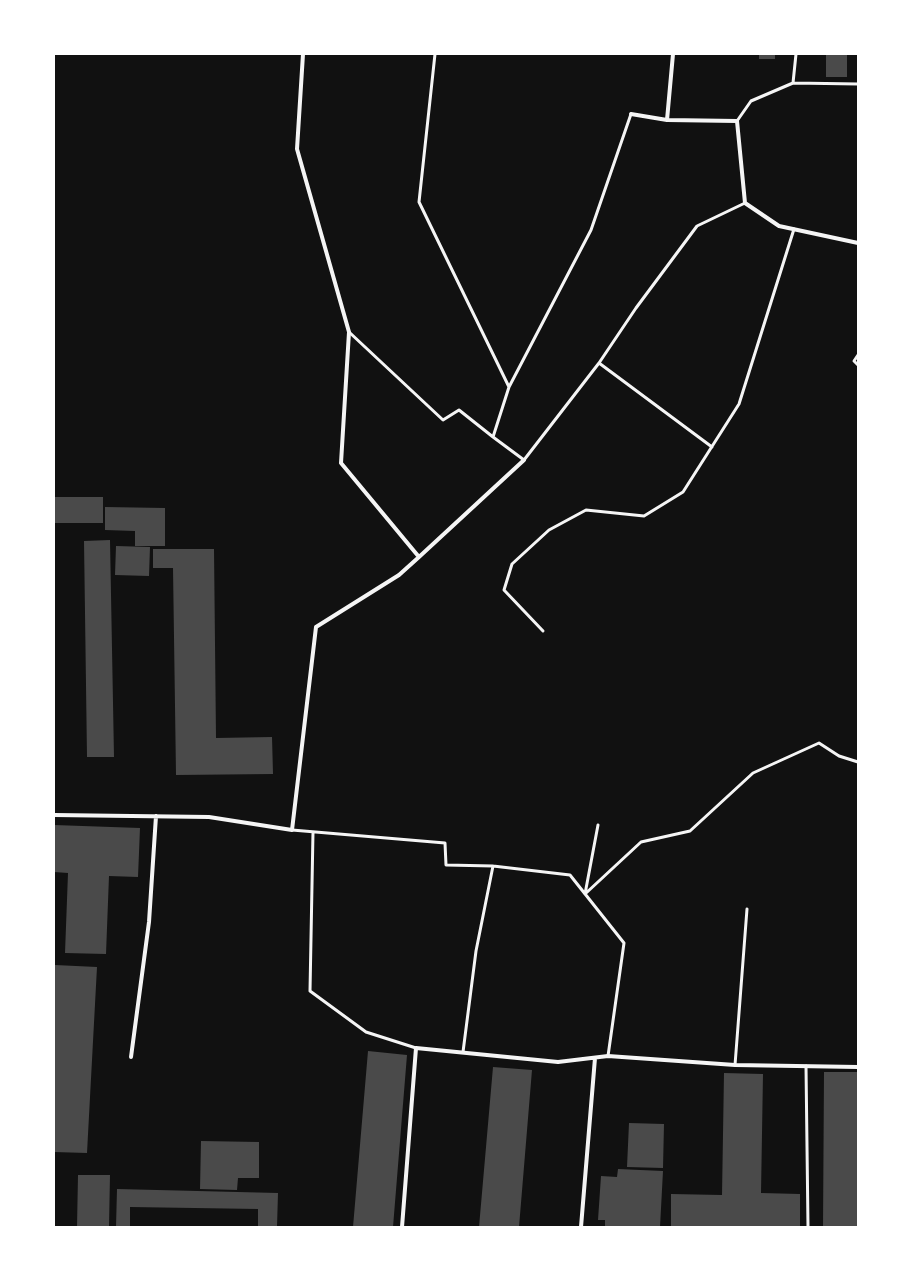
<!DOCTYPE html>
<html>
<head>
<meta charset="utf-8">
<style>
	body { margin:0 }
	#map { position:relative; width:912px; height:1281px; overflow:hidden; background:#111; font-family:"Asap Condensed",sans-serif }
	canvas { display:block }
	.frame { position:absolute; inset:0; border:55px solid #fff; pointer-events:none }
</style>
</head>
<body>
<div id="map">
<canvas width="912" height="1281"></canvas>
<div class="frame"></div>
</div>
<script>
const ctx = document.querySelector('canvas').getContext('2d');
ctx.lineJoin = 'round';
function fillPath(path, color) { ctx.fillStyle = color; ctx.fill(path, 'evenodd'); }
const toPath = rows => new Path2D(rows.map(r => 'M' + r).join(''));
function stroke(path, color, width, dash) { ctx.strokeStyle = color; ctx.lineWidth = width; ctx.lineCap = dash ? 'butt' : 'round'; ctx.setLineDash(dash || []); ctx.stroke(path); }
fillPath(toPath([
	[759,54,775,54,775,59,759,59],
	[826,54,847,54,847,77,826,77],
	[54,497,103,497,103,523,54,523],
	[105,507,165,508,165,546,135,546,135,531,105,530],
	[110,540,114,757,87,757,84,541],
	[116,546,150,547,149,576,115,575],
	[153,549,214,549,216,738,272,737,273,774,176,775,173,568,153,568],
	[54,825,140,828,138,877,109,876,106,954,65,953,68,873,54,872],
	[55,965,97,967,87,1153,54,1152],
	[368,1051,407,1055,393,1227,353,1227],
	[493,1067,532,1070,519,1227,479,1227],
	[824,1072,858,1072,858,1227,823,1227],
	[724,1073,763,1074,761,1193,800,1194,800,1227,671,1227,671,1194,722,1195],
	[629,1123,664,1124,663,1168,627,1167],
	[201,1141,259,1142,259,1178,238,1178,237,1190,200,1189],
	[618,1169,663,1171,660,1227,605,1227,605,1220,598,1220,601,1176,617,1177],
	[78,1175,110,1175,109,1227,77,1227],
	[117,1189,278,1193,277,1227,258,1227,258,1209,130,1207,130,1227,116,1227]
]), '#4a4a4a');
stroke(toPath([
	[435,54,419,202,509,387,493,437,524,460,599,363,636,308,697,226,745,203],
	[793,83,858,84],
	[737,121,751,101,793,83,796,54],
	[349,332,443,420,459,410,493,437],
	[858,355,854,361,858,365],
	[599,363,712,447],
	[509,387,591,230,631,114],
	[543,631,504,590,512,564,549,530,586,510,644,516,683,492,739,404,794,229],
	[292,830,445,843,446,865,493,866,570,875,624,943,608,1056],
	[313,832,310,991,366,1032,416,1048],
	[585,894,641,842,690,831,753,773,819,743,839,756,858,762],
	[585,894,598,825],
	[463,1052,476,951,493,866],
	[735,1065,747,909],
	[806,1066,808,1227]
]), '#f5f5f5', 3);
stroke(toPath([
	[303,54,297,149,349,332,341,463,419,557],
	[631,114,667,120,737,121,745,203,779,226,858,243],
	[667,120,673,54],
	[54,815,209,817,292,830,316,627,399,575,419,557,524,460],
	[131,1057,149,922,156,816],
	[402,1227,416,1048,558,1062,608,1056,735,1065,858,1067],
	[581,1227,595,1058]
]), '#f5f5f5', 4);
</script>
</body>
</html>
